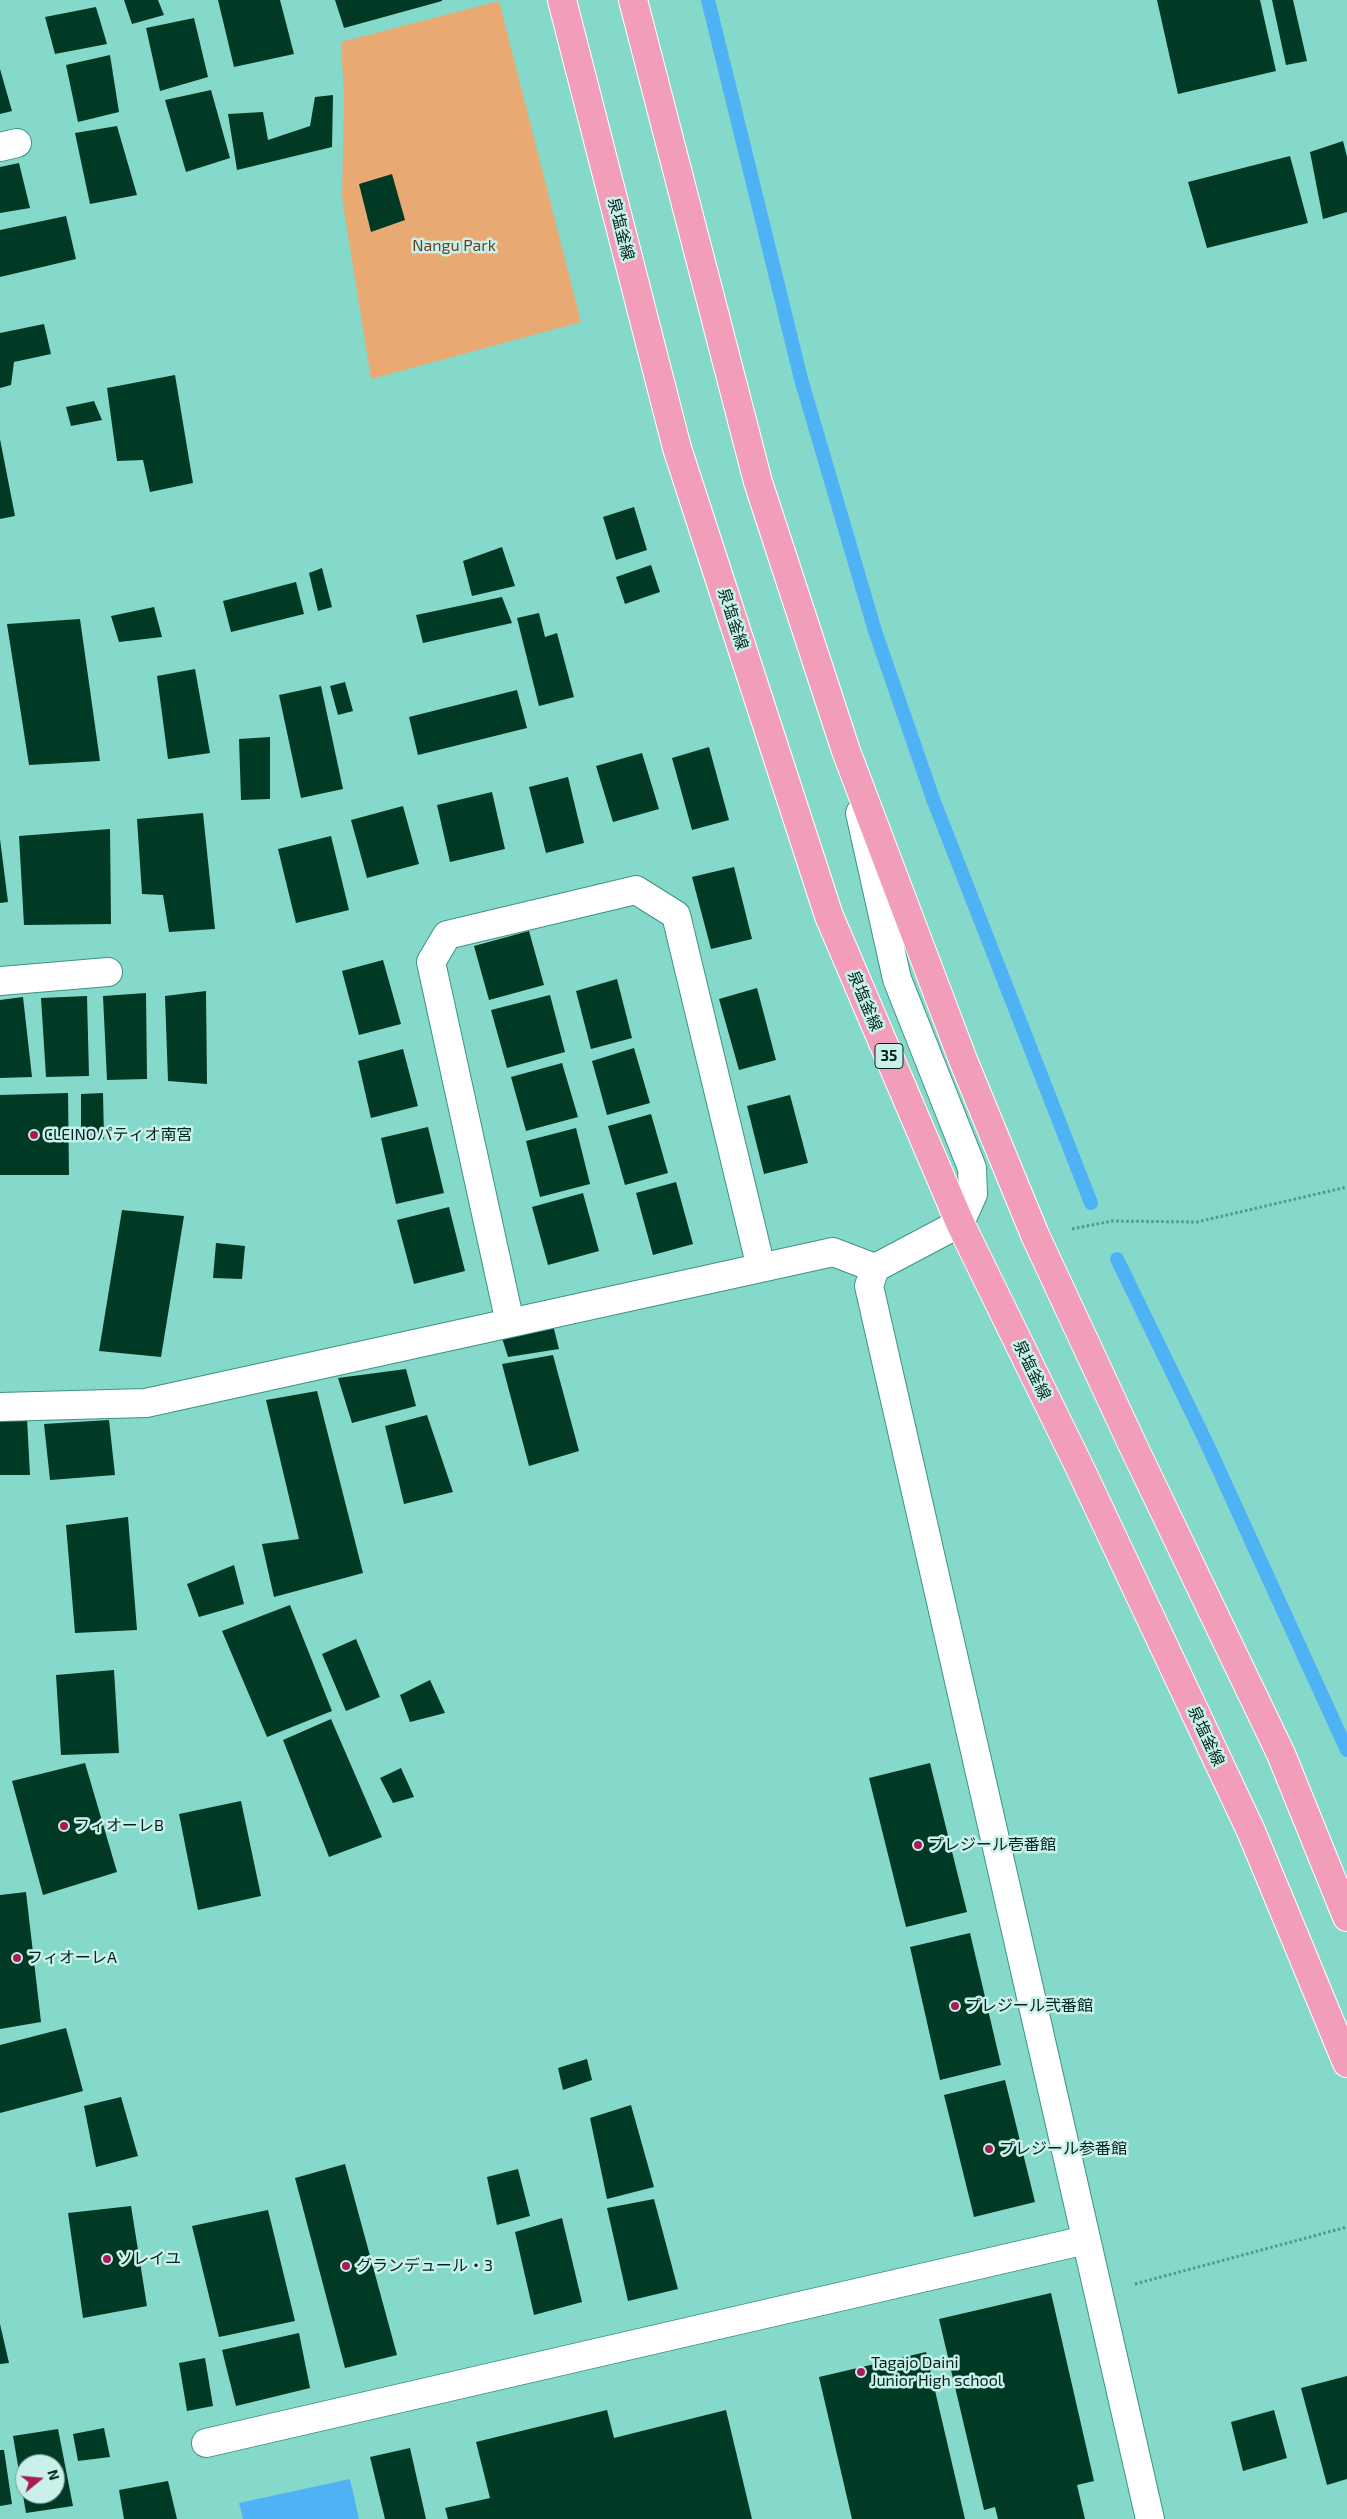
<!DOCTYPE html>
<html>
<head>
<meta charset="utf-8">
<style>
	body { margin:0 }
	#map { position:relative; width:1347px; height:2519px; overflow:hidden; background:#85d9ca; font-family:"Exo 2",sans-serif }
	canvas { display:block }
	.north { position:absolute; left:15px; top:2454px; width:50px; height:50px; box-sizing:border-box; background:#c9f1e9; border:1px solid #799f98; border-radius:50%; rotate:73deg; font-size:14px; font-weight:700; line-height:20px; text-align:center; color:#00241f }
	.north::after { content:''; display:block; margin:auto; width:18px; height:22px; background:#a91a58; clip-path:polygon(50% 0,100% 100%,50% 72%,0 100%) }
</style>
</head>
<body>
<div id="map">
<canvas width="1347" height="2519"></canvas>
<div class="north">N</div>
</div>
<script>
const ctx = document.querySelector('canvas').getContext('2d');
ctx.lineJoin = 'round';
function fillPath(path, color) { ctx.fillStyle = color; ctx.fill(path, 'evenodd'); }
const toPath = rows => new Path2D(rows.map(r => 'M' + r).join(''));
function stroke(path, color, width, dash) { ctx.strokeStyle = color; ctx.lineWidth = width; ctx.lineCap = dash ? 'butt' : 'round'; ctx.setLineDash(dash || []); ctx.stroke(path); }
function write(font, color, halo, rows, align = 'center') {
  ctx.font = font + ' "Exo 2","Noto Sans JP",sans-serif'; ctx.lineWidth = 5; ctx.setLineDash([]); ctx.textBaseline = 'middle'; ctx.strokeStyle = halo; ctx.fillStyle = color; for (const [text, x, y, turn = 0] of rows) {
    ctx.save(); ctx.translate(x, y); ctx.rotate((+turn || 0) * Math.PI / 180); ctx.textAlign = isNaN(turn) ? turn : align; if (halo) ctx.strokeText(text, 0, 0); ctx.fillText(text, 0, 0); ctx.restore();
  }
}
fillPath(toPath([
	[499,1,581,322,371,379,342,198,344,96,341,42]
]), '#e8a972');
fillPath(toPath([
	[350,2479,359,2519,243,2519,239,2503]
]), '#4fb2f5');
stroke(toPath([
	[708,0,801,379,875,631,933,799,1091,1203],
	[1117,1259,1207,1444,1347,1750]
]), '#4fb2f5', 14);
fillPath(toPath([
	[124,0,158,0,164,15,132,24],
	[218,0,280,0,294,54,234,67],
	[335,0,442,0,442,1,344,28],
	[1157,0,1260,0,1276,71,1178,94],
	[1272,0,1293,0,1307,61,1286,65],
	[96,7,107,44,55,54,45,17],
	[194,18,208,77,160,91,146,28],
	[110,55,119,112,78,122,66,65],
	[0,69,12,111,0,114],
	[211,90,230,158,186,172,165,100],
	[333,95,332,147,237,170,228,114,263,112,268,140,310,126,315,97],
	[117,126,137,195,90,204,75,133],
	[1343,141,1347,157,1347,212,1323,219,1310,152],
	[1290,156,1308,223,1207,248,1188,182],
	[19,163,30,208,0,213,0,167],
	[392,174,405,220,371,232,359,184],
	[66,216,76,259,0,277,0,230],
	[44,324,51,354,14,362,11,385,0,388,0,333],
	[175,375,193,483,150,492,143,460,117,461,107,388],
	[94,401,102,420,71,426,66,407],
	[0,439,15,516,0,519],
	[634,507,647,550,616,560,603,517],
	[502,547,515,586,472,596,463,561],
	[651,565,660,592,625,604,616,577],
	[322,568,332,607,318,611,309,573],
	[296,582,304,614,231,632,223,601],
	[502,597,512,623,423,643,416,615],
	[154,607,162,637,119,642,111,616],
	[539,613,545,637,557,633,574,697,539,706,517,618],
	[80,619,100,761,29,765,7,624],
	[195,669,210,753,168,759,157,676],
	[345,682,353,711,338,715,330,686],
	[321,686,343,789,301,798,279,695],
	[517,690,527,728,418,755,409,717],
	[270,737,270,799,241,800,239,739],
	[709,747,729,820,692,830,672,758],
	[642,753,659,809,613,822,596,766],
	[568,777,584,843,546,853,529,787],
	[492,792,505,849,450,862,437,805],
	[403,806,419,864,367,878,351,820],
	[203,813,215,929,169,932,163,895,142,894,137,819],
	[110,829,111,924,24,925,19,836],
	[331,836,349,910,296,923,278,849],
	[0,839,8,902,0,903],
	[734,867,752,939,711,949,692,877],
	[529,931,544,985,489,1000,474,946],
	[383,960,401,1024,359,1035,342,971],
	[617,979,632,1038,591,1049,576,991],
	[757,988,776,1060,739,1070,719,999],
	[206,991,207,1084,168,1081,165,996],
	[146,993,147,1079,107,1080,103,996],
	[550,995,565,1052,507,1068,491,1010],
	[87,996,89,1076,46,1077,41,998],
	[23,997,32,1077,0,1078,0,1000],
	[634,1048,650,1103,607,1115,592,1061],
	[403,1049,418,1106,371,1118,358,1061],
	[562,1063,578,1117,526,1131,511,1077],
	[68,1093,69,1175,0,1175,0,1095],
	[103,1093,104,1139,81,1141,81,1094],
	[790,1095,808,1163,764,1174,747,1106],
	[651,1114,668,1173,625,1185,608,1126],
	[428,1127,444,1193,396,1204,381,1138],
	[576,1128,590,1184,540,1197,526,1141],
	[676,1182,693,1244,653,1255,636,1193],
	[583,1193,599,1251,548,1265,532,1207],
	[449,1207,465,1271,414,1284,397,1220],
	[122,1210,184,1216,161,1357,99,1351],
	[216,1243,245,1246,242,1279,213,1278],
	[553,1325,559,1349,508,1357,502,1338],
	[553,1355,579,1451,529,1466,502,1364],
	[406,1369,416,1406,352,1423,338,1378],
	[317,1391,363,1573,274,1597,262,1544,299,1539,266,1400],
	[427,1415,453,1492,404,1504,385,1426],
	[27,1418,30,1475,0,1475,0,1420],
	[109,1420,115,1475,50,1480,44,1424],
	[128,1517,137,1630,75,1633,66,1525],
	[234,1565,244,1604,199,1617,187,1584],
	[290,1605,332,1711,267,1737,222,1631],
	[356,1639,380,1697,346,1711,322,1654],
	[114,1670,119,1753,61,1755,56,1675],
	[430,1680,445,1713,410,1722,400,1695],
	[331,1719,382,1837,329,1857,283,1740],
	[85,1763,117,1872,43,1895,12,1781],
	[930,1763,967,1912,906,1927,869,1778],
	[401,1768,414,1797,393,1803,380,1778],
	[241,1801,261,1896,198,1910,179,1814],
	[26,1892,41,2022,0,2029,0,1895],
	[970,1933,1001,2065,940,2080,910,1947],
	[66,2028,83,2091,0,2113,0,2045],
	[587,2059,592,2080,563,2090,558,2068],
	[1005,2080,1035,2202,974,2217,944,2095],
	[121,2097,138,2156,96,2167,84,2106],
	[631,2105,654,2187,607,2199,590,2118],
	[345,2164,397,2355,345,2368,295,2178],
	[518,2169,530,2216,497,2225,487,2177],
	[654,2199,678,2289,628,2301,607,2208],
	[131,2206,147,2306,83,2318,68,2213],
	[268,2210,295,2321,219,2337,192,2226],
	[562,2218,582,2302,534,2315,515,2232],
	[1051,2293,1094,2481,1077,2485,1085,2519,998,2519,995,2507,984,2510,939,2319],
	[0,2324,9,2363,0,2364],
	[299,2333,310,2388,236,2406,222,2350],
	[926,2352,965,2519,852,2519,819,2377],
	[205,2358,213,2406,187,2411,179,2363],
	[1347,2376,1347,2479,1327,2485,1301,2388],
	[607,2410,614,2438,726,2410,752,2519,448,2519,445,2508,490,2498,476,2442],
	[1274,2410,1287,2458,1243,2471,1231,2422],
	[104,2428,110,2457,78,2461,73,2434],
	[58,2429,73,2506,26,2513,13,2436],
	[25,2464,55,2464,55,2494,25,2494],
	[410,2448,426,2519,385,2519,370,2457],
	[0,2450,4,2450,12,2504,0,2506],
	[168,2481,177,2519,124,2519,119,2490]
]), '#003a25');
const minor = toPath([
	[0,147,17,143],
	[860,813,897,979,972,1168,973,1194,960,1223,875,1268,869,1286,1150,2519],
	[0,981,108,972],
	[510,1323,431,962,447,935,636,890,676,915,761,1268],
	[0,1407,146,1403,833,1252,875,1268],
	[206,2443,1086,2240]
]);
const major = toPath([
	[562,0,677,448,829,916,960,1223,1079,1466,1251,1831,1347,2063],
	[633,0,758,482,846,751,963,1060,1035,1235,1135,1450,1281,1754,1347,1917]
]);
stroke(minor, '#3c9385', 30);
stroke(major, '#fff', 30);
stroke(toPath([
	[1072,1229,1112,1221,1197,1222,1347,1187],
	[1135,2284,1347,2227]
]), '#55978c', 3, [2.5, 2.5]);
stroke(minor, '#fff', 28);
stroke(major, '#f29ebb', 28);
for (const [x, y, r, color] of [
	[34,1135,5,"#a91a58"],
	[64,1826,5,"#a91a58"],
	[918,1845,5,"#a91a58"],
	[17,1958,5,"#a91a58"],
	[955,2006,5,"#a91a58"],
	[989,2149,5,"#a91a58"],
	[107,2259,5,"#a91a58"],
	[346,2266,5,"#a91a58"],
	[861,2372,5,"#a91a58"]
]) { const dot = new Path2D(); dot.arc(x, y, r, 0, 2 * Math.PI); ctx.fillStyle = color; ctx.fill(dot); stroke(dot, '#c9f1e9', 2); }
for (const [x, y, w] of [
	[889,1056,28]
]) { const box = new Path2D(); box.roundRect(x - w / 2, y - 12.5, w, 25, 4); ctx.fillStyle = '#c9f1e9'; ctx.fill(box); stroke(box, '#00241f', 1); }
write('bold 15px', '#00241f', null, [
	["35",889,1056]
]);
write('16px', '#00241f', '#c9f1e9', [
	["泉塩釜線",621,229,76],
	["泉塩釜線",733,619,72],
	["泉塩釜線",865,1001,67],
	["泉塩釜線",1032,1370,64],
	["泉塩釜線",1206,1736,65]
]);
write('16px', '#654324', '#c9f1e9', [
	["Nangu Park",454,246]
]);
write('16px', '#00241f', '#c9f1e9', [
	["CLEINOパティオ南宮",44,1135],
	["フィオーレB",74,1826],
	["プレジール壱番館",928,1845],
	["フィオーレA",27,1958],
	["プレジール弐番館",965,2006],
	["プレジール参番館",999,2149],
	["ソレイユ",117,2259],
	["グランデュール・3",356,2266],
	["Tagajo Daini",871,2363],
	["Junior High school",871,2381]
], 'left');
</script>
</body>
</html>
